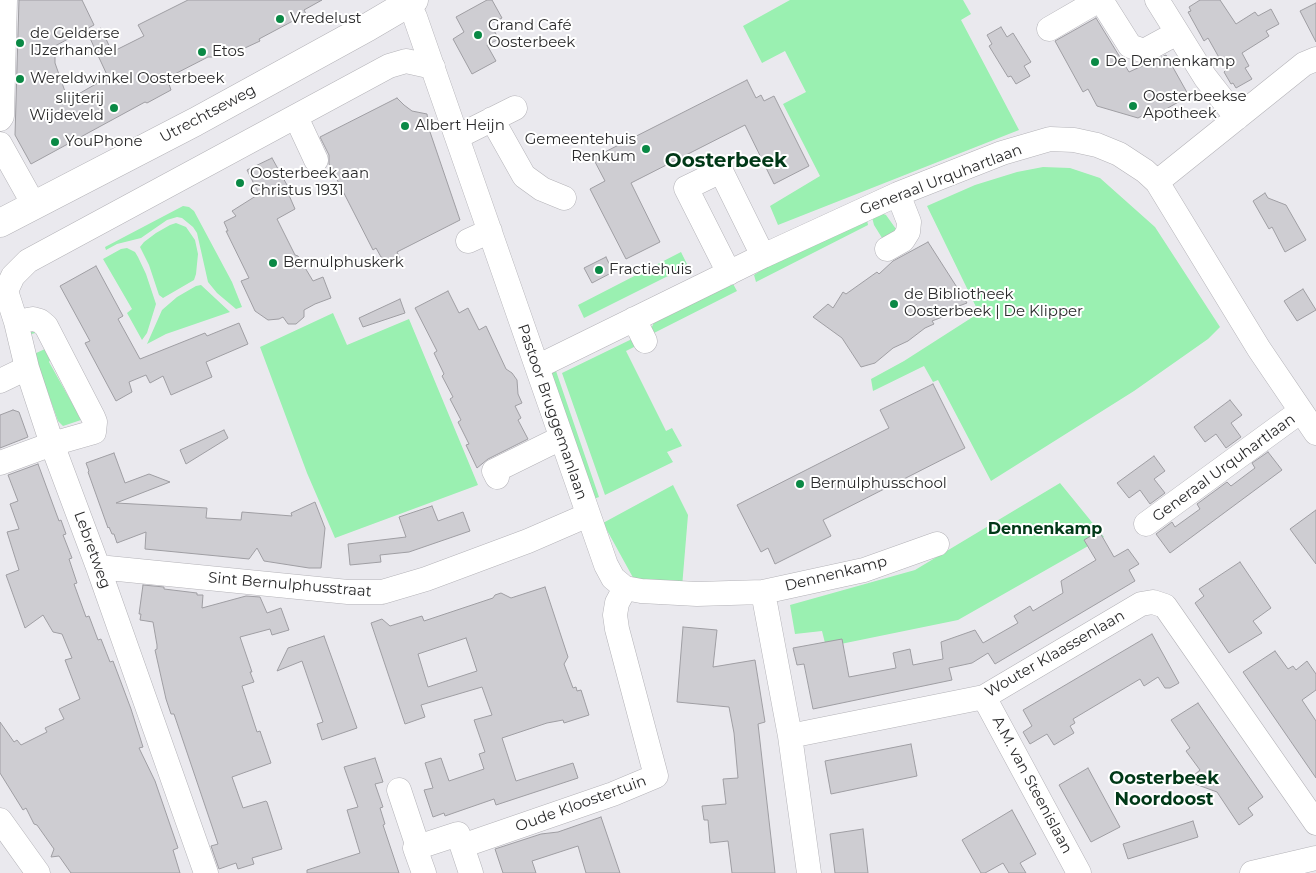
<!DOCTYPE html>
<html>
<head>
<meta charset="utf-8">
<style>
	body { margin:0 }
	canvas { display:block; background:#eae9ee }
</style>
</head>
<body>
<canvas width="1316" height="873"></canvas>
<script>
const ctx = document.querySelector('canvas').getContext('2d');
ctx.lineJoin = 'round';
function fillPath(path, color) { ctx.fillStyle = color; ctx.fill(path, 'evenodd'); }
const toPath = rows => new Path2D(rows.map(r => 'M' + r).join(''));
function stroke(path, color, width, dash) { ctx.strokeStyle = color; ctx.lineWidth = width; ctx.lineCap = dash ? 'butt' : 'round'; ctx.setLineDash(dash || []); ctx.stroke(path); }
function write(font, color, halo, rows, align = 'center') {
  ctx.font = font + ' Montserrat,sans-serif'; ctx.lineWidth = 4; ctx.setLineDash([]); ctx.textBaseline = 'middle'; ctx.strokeStyle = halo; ctx.fillStyle = color; for (const [text, x, y, turn = 0] of rows) {
    ctx.save(); ctx.translate(x, y); ctx.rotate((+turn || 0) * Math.PI / 180); ctx.textAlign = isNaN(turn) ? turn : align; if (halo) ctx.strokeText(text, 0, 0); ctx.fillText(text, 0, 0); ctx.restore();
  }
}
fillPath(toPath([
	[790,0,963,0,971,14,961,20,1019,130,778,225,770,206,820,176,783,104,806,92,785,51,762,63,743,26],
	[1043,167,1070,168,1100,178,1155,227,1220,327,1208,339,1134,391,991,481,938,380,933,382,924,366,873,391,871,379,904,361,979,313,927,206,975,185,1017,172],
	[183,206,189,207,194,211,232,282,242,307,236,309,217,293,208,282,197,233,193,227,182,218,177,217,167,220,141,238,117,244,106,250,105,247],
	[881,213,886,215,896,229,887,246,874,225,872,217],
	[867,220,868,225,756,282,754,275,768,266],
	[176,223,186,227,195,240,198,254,196,274,194,280,163,298,159,295,149,265,140,247,144,242,156,233,170,225],
	[127,248,135,252,138,257,146,274,156,304,147,333,142,340,127,313,132,309,103,259,121,249],
	[681,252,688,266,584,318,578,305],
	[732,282,737,291,652,334,651,329,656,318],
	[201,285,230,312,166,334,147,344,162,310,177,297,196,286],
	[333,313,347,345,409,319,478,485,335,538,307,473,260,347],
	[34,326,37,326,41,330,54,353,49,362,76,410,85,411,87,418,63,426,58,421,34,354,45,349,39,332,28,335,27,331],
	[634,338,638,345,626,351,666,431,672,428,682,446,667,452,673,462,605,495,562,373],
	[556,371,599,497,591,500,548,374],
	[1060,483,1104,537,958,620,826,647,822,631,795,634,790,605,915,570],
	[673,485,688,515,682,587,636,583,603,523]
]), '#9af0b1');
const building = toPath([
	[19,0,82,0,94,25,55,46,55,63,68,100,108,77,88,34,101,28,112,52,144,36,138,25,188,0,322,0,304,10,306,14,259,39,260,41,232,54,230,50,213,57,208,57,167,78,171,90,147,103,145,102,31,164,15,135,19,0],
	[487,0,492,0,502,18,490,24,499,39,487,45,496,61,472,74,453,39,464,32,456,17,487,0],
	[1200,0,1220,0,1236,24,1255,12,1258,16,1271,9,1279,24,1266,31,1269,36,1242,53,1249,66,1245,68,1252,79,1236,88,1233,83,1231,84,1224,72,1226,70,1208,38,1204,41,1188,12,1191,11,1189,7,1200,0],
	[1316,3,1316,42,1300,11,1316,3],
	[1096,18,1129,72,1166,55,1189,96,1152,117,1149,112,1138,118,1097,106,1088,89,1083,92,1055,41,1096,18],
	[1001,27,1007,37,1013,33,1031,62,1024,66,1030,76,1016,84,1011,76,1008,77,989,46,992,44,987,35,1001,27],
	[747,80,756,98,761,95,764,101,774,96,809,166,774,184,745,125,631,183,660,242,626,259,590,189,605,181,593,158,747,80],
	[397,98,404,105,412,111,427,114,429,129,460,220,397,252,403,264,381,257,376,248,373,250,329,164,329,155,320,137,397,98],
	[272,158,287,185,285,186,295,209,277,219,295,255,298,256,313,281,323,277,331,298,315,304,304,310,304,317,296,324,288,324,283,317,279,319,268,320,255,311,241,281,249,278,226,231,228,231,224,222,236,216,232,211,259,194,247,170,272,158],
	[1265,193,1268,198,1286,205,1306,240,1285,252,1272,227,1269,229,1253,201,1265,193],
	[928,242,967,303,948,310,950,314,932,321,934,324,925,328,908,341,893,348,875,363,861,367,842,338,813,317,828,304,833,308,843,292,846,294,877,272,879,274,893,261,928,242],
	[606,257,613,272,592,283,584,268,606,257],
	[96,266,123,316,118,319,140,359,205,333,207,336,239,323,248,344,206,362,212,377,171,395,163,376,150,383,146,375,129,382,132,392,116,401,85,343,90,341,60,286,96,266],
	[1303,289,1316,310,1297,321,1284,301,1303,289],
	[448,291,459,313,468,308,479,330,486,326,506,369,512,373,517,380,518,394,522,403,515,406,521,418,518,420,528,439,488,459,477,468,466,445,469,444,458,422,461,420,450,399,453,397,442,376,444,374,434,353,437,351,415,308,448,291],
	[400,299,405,313,363,327,359,318,400,299],
	[933,384,965,448,823,520,831,536,775,564,768,548,761,552,737,505,889,428,880,410,933,384],
	[1230,400,1242,415,1231,423,1241,437,1226,448,1216,434,1205,442,1194,427,1230,400],
	[13,410,19,412,28,437,0,448,0,415,13,410],
	[224,430,228,438,186,464,180,450,224,430],
	[1268,452,1282,470,1170,553,1156,534,1172,522,1175,527,1200,509,1197,504,1227,482,1231,486,1255,468,1252,463,1268,452],
	[114,453,125,483,149,474,170,482,116,503,207,508,206,518,241,520,242,512,292,516,291,513,315,502,325,528,321,568,309,568,264,561,257,548,249,559,145,549,146,532,117,543,114,534,112,534,109,527,108,528,88,472,89,471,86,463,114,453],
	[1154,456,1165,471,1154,479,1165,493,1150,504,1140,490,1129,498,1117,483,1154,456],
	[38,464,59,521,61,520,66,534,63,535,72,558,69,559,77,583,74,584,86,617,89,616,98,640,101,639,110,662,113,661,131,709,143,747,139,748,155,781,178,848,173,850,180,873,71,873,59,856,51,857,54,849,37,825,34,824,26,808,23,810,0,773,0,722,14,742,17,740,21,745,47,732,45,728,64,719,59,709,80,699,65,660,72,658,62,634,53,632,43,615,25,628,6,575,19,570,7,532,19,529,10,504,18,501,8,475,38,464],
	[432,506,438,521,463,512,470,531,409,552,380,555,381,562,350,565,348,544,406,537,399,517,432,506],
	[1316,510,1316,564,1290,529,1316,510],
	[1099,531,1114,557,1128,549,1139,564,1129,570,1135,581,995,664,988,653,972,663,949,668,952,680,813,709,804,664,797,665,793,648,842,639,849,677,896,668,893,653,910,649,913,665,943,659,941,642,975,630,983,643,1018,623,1014,616,1030,606,1033,611,1063,593,1061,581,1096,560,1084,540,1099,531],
	[1240,562,1271,608,1253,621,1262,633,1229,653,1195,603,1204,596,1199,589,1240,562],
	[143,585,164,587,164,589,197,593,197,595,203,595,202,608,246,596,260,597,267,613,281,608,289,630,272,635,270,629,240,637,252,672,250,672,254,682,242,686,257,732,260,731,271,763,232,777,243,808,266,801,267,802,282,849,252,858,254,864,238,869,236,863,219,869,211,846,218,844,174,714,171,714,166,699,155,650,157,649,157,645,153,622,140,620,141,614,139,614,143,585],
	[545,587,568,657,564,664,573,688,576,687,577,691,581,690,589,715,564,723,563,720,547,723,502,738,516,781,573,763,578,778,496,805,494,799,445,816,444,813,433,817,424,790,433,788,425,763,441,758,449,781,484,769,479,754,485,752,474,720,492,715,482,687,421,705,425,717,405,724,371,623,382,619,390,626,422,616,424,621,493,598,495,595,501,593,511,598,545,587],
	[466,638,477,671,428,687,418,654,466,638],
	[683,627,717,630,713,667,755,660,765,722,758,724,775,873,732,873,728,841,710,843,708,820,704,820,702,806,726,804,723,779,738,778,734,733,729,707,677,702,683,627],
	[1152,634,1179,683,1170,688,1165,688,1158,677,1144,686,1140,679,1073,719,1075,723,1070,726,1074,733,1054,745,1047,734,1030,744,1023,732,1032,726,1023,710,1152,634],
	[324,636,357,728,322,740,317,724,323,722,302,661,277,671,288,648,324,636],
	[1275,651,1288,669,1293,666,1296,670,1307,661,1316,674,1316,690,1302,700,1316,721,1316,778,1243,672,1275,651],
	[1198,703,1263,797,1248,808,1253,815,1239,825,1217,792,1187,781,1200,770,1186,751,1190,748,1171,720,1198,703],
	[911,744,917,776,831,794,825,761,911,744],
	[375,758,383,782,375,784,383,807,380,808,385,824,383,825,399,873,307,873,307,870,360,853,347,810,358,807,344,767,375,758],
	[1088,768,1120,827,1091,842,1059,785,1088,768],
	[1012,810,1036,854,1020,863,1026,873,1009,873,1003,863,985,873,981,873,962,840,1012,810],
	[601,817,620,873,586,873,578,846,532,861,536,873,503,873,495,849,541,834,558,832,601,817],
	[1193,821,1198,837,1128,859,1123,844,1193,821],
	[863,829,868,873,835,873,830,834,863,829]
]);
fillPath(building, '#cecdd2');
stroke(building, '#9f9ea3', 1);
const minor = toPath([
	[1101,0,1130,46,1144,51,1177,33],
	[1157,0,1205,77,1237,118],
	[408,3,415,17,606,565,613,578,625,588,641,591,697,594,763,592,790,736],
	[1049,29,1099,0],
	[296,117,316,160],
	[0,119,2,116,5,0],
	[492,119,524,176,542,189,564,198],
	[457,137,515,108],
	[0,144,34,205],
	[1157,182,1304,64,1316,59],
	[468,241,490,231],
	[887,249,903,240,908,232,909,222,898,194],
	[729,273,686,188,721,171,763,256],
	[634,319,645,341],
	[537,367,763,256,898,194,1002,153,1050,139,1074,140,1097,145,1119,154,1145,171,1157,182,1259,349,1316,433],
	[0,381,27,368],
	[0,463,52,444,94,432,95,422,93,417,46,326,40,321,33,319,16,322],
	[497,477,494,471,561,438],
	[1146,524,1301,411],
	[98,567,348,592,382,592,426,579,528,541,588,515],
	[763,592,864,570,937,544],
	[984,697,1079,873],
	[399,790,418,847],
	[0,820,38,873],
	[462,846,613,794,656,776,617,629,615,615,617,603,625,588],
	[206,873,98,567,52,444,27,368,16,322,6,291,13,276,28,261,389,66,406,61,433,67],
	[424,873,415,848,458,834,471,873],
	[809,873,790,736,984,697,1141,604,1153,602,1165,606,1316,823],
	[1252,873,1316,858]
]);
const major = toPath([
	[0,223,195,122,368,27,414,0]
]);
stroke(minor, '#b4b3b8', 25);
stroke(major, '#b4b3b8', 29);
stroke(minor, '#fff', 24);
stroke(major, '#fff', 28);
for (const [x, y, r, color] of [
	[280,19,5,"#0a8945"],
	[478,35,5,"#0a8945"],
	[20,43,5,"#0a8945"],
	[202,52,5,"#0a8945"],
	[1095,62,5,"#0a8945"],
	[20,79,5,"#0a8945"],
	[1133,106,5,"#0a8945"],
	[114,108,5,"#0a8945"],
	[405,126,5,"#0a8945"],
	[55,142,5,"#0a8945"],
	[646,149,5,"#0a8945"],
	[240,183,5,"#0a8945"],
	[273,263,5,"#0a8945"],
	[599,270,5,"#0a8945"],
	[894,304,5,"#0a8945"],
	[800,484,5,"#0a8945"]
]) { const dot = new Path2D(); dot.arc(x, y, r, 0, 2 * Math.PI); ctx.fillStyle = color; ctx.fill(dot); stroke(dot, '#fff', 2); }
write('15px', '#2b2b2c', '#fff', [
	["Vredelust",290,19],
	["Grand Café",488,26],
	["Oosterbeek",488,43],
	["de Gelderse",30,34],
	["IJzerhandel",30,51],
	["Etos",212,52],
	["De Dennenkamp",1105,62],
	["Wereldwinkel Oosterbeek",30,79],
	["Oosterbeekse",1143,97],
	["Apotheek",1143,114],
	["slijterij",104,99,"right"],
	["Wijdeveld",104,116,"right"],
	["Albert Heijn",415,126],
	["Gemeentehuis",636,140,"right"],
	["Renkum",636,157,"right"],
	["YouPhone",65,142],
	["Oosterbeek aan",250,174],
	["Christus 1931",250,191],
	["Bernulphuskerk",283,263],
	["Fractiehuis",609,270],
	["de Bibliotheek",904,295],
	["Oosterbeek | De Klipper",904,312],
	["Bernulphusschool",810,484]
], 'left');
write('15px', '#2b2b2c', '#fff', [
	["Utrechtseweg",208,114,-28],
	["Generaal Urquhartlaan",941,180,-21],
	["Pastoor Bruggemanlaan",552,412,71],
	["Generaal Urquhartlaan",1224,468,-36],
	["Lebretweg",92,550,70],
	["Dennenkamp",836,574,-14],
	["Sint Bernulphusstraat",290,585,5],
	["Wouter Klaassenlaan",1055,654,-30],
	["A.M. van Steenislaan",1032,785,62],
	["Oude Kloostertuin",581,804,-20]
]);
write('bold 16px', '#003817', '#fff', [
	["Dennenkamp",1045,529]
]);
write('bold 18px', '#003817', '#fff', [
	["Oosterbeek",1164,779],
	["Noordoost",1164,800]
]);
write('bold 20px', '#003817', '#fff', [
	["Oosterbeek",726,161]
]);
</script>
</body>
</html>
